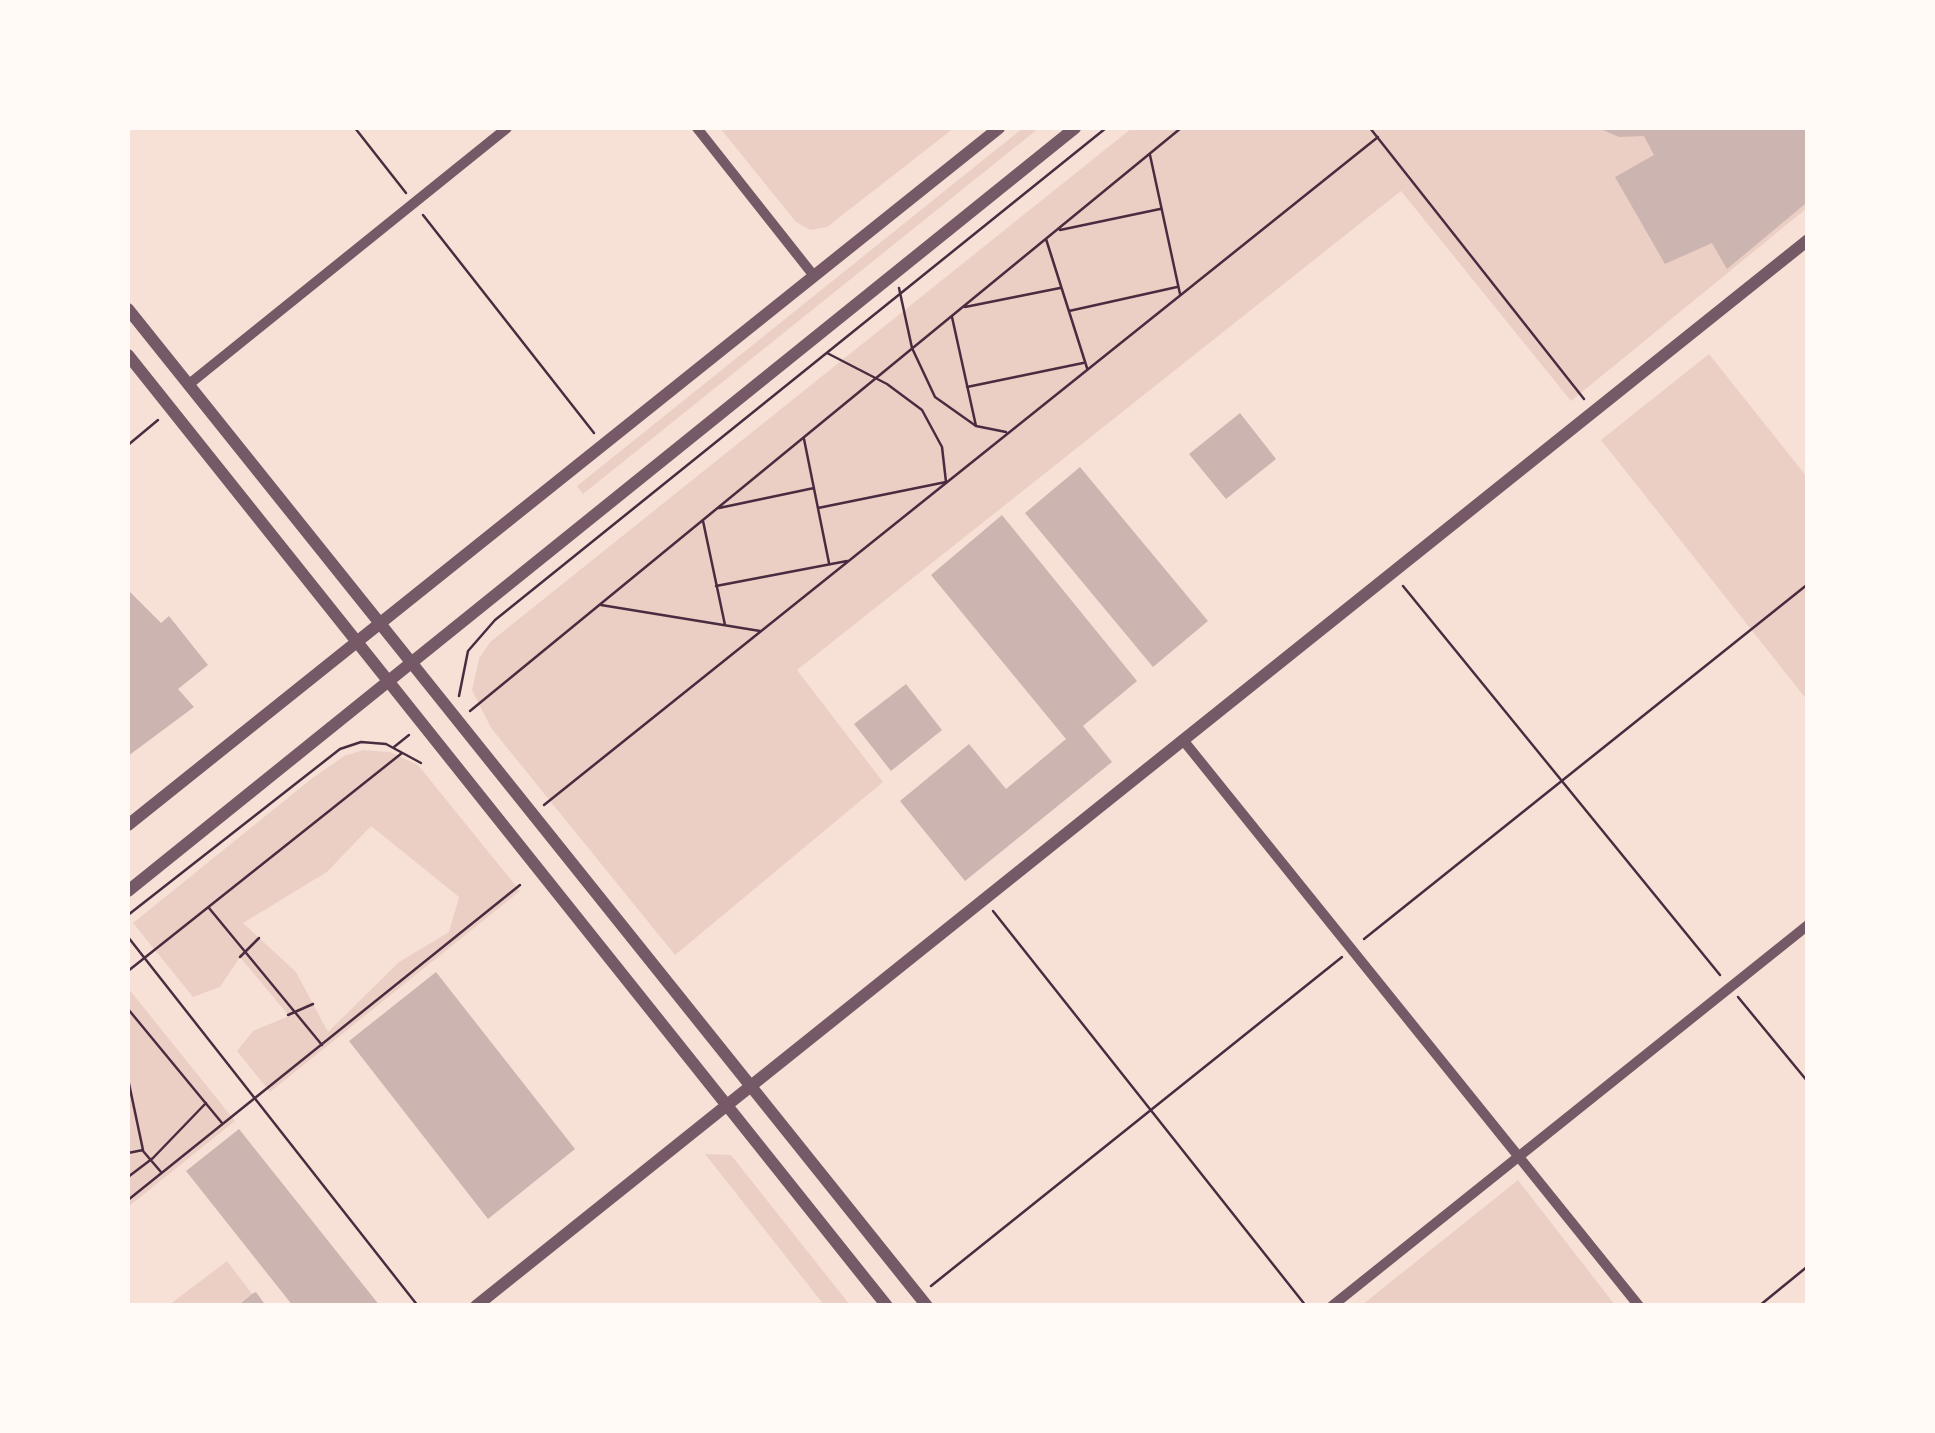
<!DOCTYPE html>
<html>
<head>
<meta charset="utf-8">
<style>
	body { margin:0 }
	#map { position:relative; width:1935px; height:1433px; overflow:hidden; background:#f7e1d7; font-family:Commissioner,sans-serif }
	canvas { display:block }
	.frame { position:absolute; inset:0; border:130px solid #fffaf5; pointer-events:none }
</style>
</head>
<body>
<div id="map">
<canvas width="1935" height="1433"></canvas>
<div class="frame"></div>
</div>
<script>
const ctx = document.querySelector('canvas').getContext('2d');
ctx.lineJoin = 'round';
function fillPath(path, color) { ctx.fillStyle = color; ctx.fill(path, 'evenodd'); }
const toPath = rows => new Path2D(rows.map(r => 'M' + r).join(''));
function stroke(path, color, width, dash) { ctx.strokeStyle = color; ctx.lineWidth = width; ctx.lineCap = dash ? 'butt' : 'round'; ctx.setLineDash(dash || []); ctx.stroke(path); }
fillPath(toPath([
	[720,128,954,128,827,227,810,230,796,222],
	[1023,128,1039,128,583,494,577,486],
	[1132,128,1807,128,1807,208,1571,401,1401,191,797,670,883,782,675,955,491,728,472,690,479,659,490,642],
	[1709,354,1807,477,1807,700,1601,440],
	[363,750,390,752,418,765,520,891,270,1092,237,1051,253,1031,289,1016,240,957,220,987,193,997,133,923,310,780,344,756],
	[371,826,459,897,449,932,399,962,328,1032,296,972,243,923,327,872],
	[128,988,235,1121,128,1207],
	[705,1154,731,1155,850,1305,824,1305],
	[1518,1180,1615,1305,1362,1305],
	[227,1261,252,1294,237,1305,169,1305]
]), '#ebcfc5');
fillPath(toPath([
	[1598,128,1808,128,1805,204,1727,269,1712,243,1665,264,1615,177,1654,155,1644,136,1619,137],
	[1240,413,1276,459,1226,499,1189,454],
	[1080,467,1208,621,1153,667,1025,513],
	[1002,515,1137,681,1083,726,1112,762,965,881,900,801,969,744,1006,789,1066,739,931,575],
	[128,590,161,623,169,616,208,665,178,689,194,707,128,756],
	[906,684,942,730,891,771,854,724],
	[436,972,575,1149,488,1219,349,1041],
	[239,1129,380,1306,293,1306,186,1171],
	[256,1292,266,1306,237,1306,252,1294]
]), '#ccb4b1');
stroke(toPath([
	[355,128,406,193],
	[1370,128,1584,399],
	[1150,155,1180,294],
	[423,215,594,433],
	[1060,230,1160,209],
	[1046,239,1087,368],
	[899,288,912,348,935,397,976,426,1006,432],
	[965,307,1060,288],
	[1069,311,1177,287],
	[952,317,976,426],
	[967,387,1083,363],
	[804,439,829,563],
	[128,445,158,420],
	[719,508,814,488],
	[818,508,946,482,942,447,922,410,887,384,827,353],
	[703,521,725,625],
	[716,586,847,561],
	[1403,586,1720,975],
	[601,605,760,631],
	[459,696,468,651,495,620,1106,128],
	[470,711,1181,128],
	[394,747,409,735],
	[544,805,1378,137],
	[209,908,322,1045],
	[993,911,1306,1306],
	[128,915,340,749,361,742,386,744,421,763],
	[128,937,418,1306],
	[1364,939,1808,584],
	[240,957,259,938],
	[128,971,402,753],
	[1738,997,1808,1082],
	[128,1009,222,1123],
	[288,1015,313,1004],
	[128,1079,143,1150,128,1153],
	[143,1151,161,1172],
	[128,1177,153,1158,206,1103],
	[128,1200,520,885],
	[931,1286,1342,957],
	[1759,1306,1808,1266]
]), '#4a2c40', 2.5);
stroke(toPath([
	[697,128,814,276],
	[188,385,507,128],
	[1183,740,1639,1306],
	[1332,1306,1808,925]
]), '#755966', 10);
stroke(toPath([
	[128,309,927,1306],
	[128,355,887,1306],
	[128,825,999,128],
	[128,891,1075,128],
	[476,1306,1808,240]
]), '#755966', 12);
</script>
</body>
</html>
